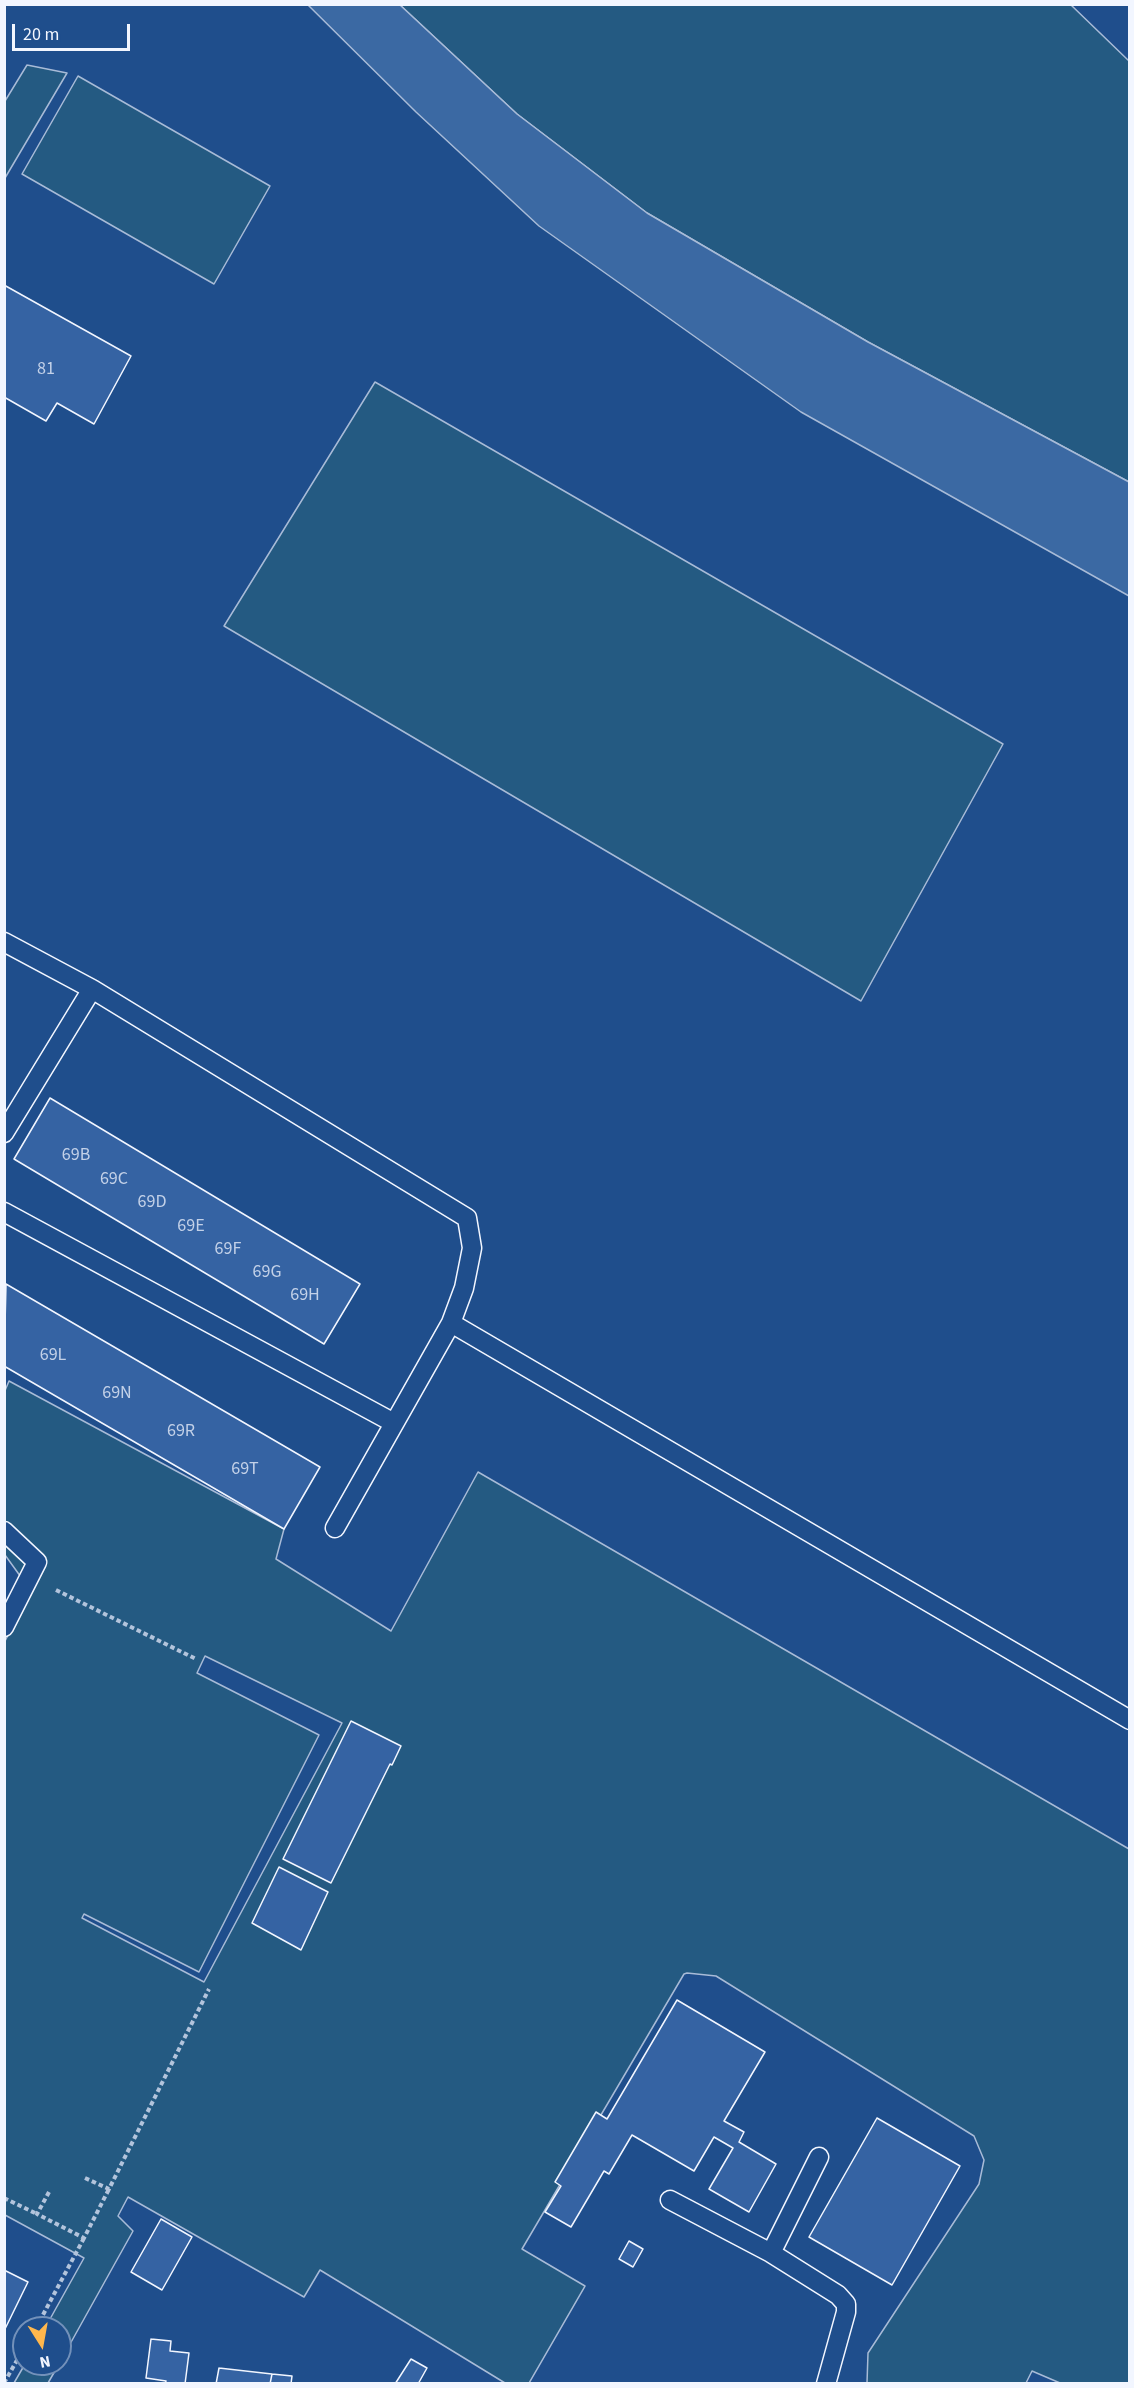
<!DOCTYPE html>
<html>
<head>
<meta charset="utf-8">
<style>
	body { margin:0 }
	#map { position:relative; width:1134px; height:2388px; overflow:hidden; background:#1f4e8c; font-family:"Source Sans 3",sans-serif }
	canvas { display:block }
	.frame { position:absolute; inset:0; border:6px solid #f2f6ff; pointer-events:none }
	.north { position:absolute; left:12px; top:2316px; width:60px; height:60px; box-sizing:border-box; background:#1f4e8c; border:2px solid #7391ba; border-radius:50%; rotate:169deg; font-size:16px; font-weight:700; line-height:24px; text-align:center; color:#f2f6ff }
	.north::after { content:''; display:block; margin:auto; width:21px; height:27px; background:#ffb74d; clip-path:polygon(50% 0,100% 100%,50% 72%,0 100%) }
	.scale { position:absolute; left:12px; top:24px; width:118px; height:27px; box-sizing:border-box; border:3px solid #f2f6ff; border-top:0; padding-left:8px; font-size:18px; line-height:21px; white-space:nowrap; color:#f2f6ff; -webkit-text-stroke:4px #1f4e8c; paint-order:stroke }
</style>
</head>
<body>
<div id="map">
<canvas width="1134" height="2388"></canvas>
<div class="frame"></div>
<div class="north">N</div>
<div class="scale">20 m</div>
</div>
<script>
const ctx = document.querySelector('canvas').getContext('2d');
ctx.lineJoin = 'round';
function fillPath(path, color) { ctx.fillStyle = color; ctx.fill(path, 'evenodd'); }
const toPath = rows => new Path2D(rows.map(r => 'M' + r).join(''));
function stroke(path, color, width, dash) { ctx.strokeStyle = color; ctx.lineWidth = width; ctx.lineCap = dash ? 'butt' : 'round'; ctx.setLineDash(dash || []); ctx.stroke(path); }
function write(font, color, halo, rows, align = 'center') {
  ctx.font = font + ' "Source Sans 3",sans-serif'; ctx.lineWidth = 4.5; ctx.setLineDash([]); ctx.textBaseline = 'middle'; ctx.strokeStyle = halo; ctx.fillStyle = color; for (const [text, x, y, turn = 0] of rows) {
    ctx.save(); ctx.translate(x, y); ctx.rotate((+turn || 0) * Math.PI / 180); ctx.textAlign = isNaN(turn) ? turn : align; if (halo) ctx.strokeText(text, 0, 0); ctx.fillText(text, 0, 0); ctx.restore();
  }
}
const green = toPath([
	[400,5,1071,5,1129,61,1129,482,868,342,647,213,517,114,400,5],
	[27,65,67,73,5,178,5,101,27,65],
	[78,76,270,186,214,284,22,174,78,76],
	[375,382,1003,744,861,1001,224,626,375,382],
	[9,1381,284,1529,276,1559,391,1631,478,1472,1129,1849,1129,2383,1060,2383,1032,2371,1026,2383,867,2383,868,2353,979,2184,984,2160,974,2136,716,1976,687,1973,684,1974,522,2249,585,2286,529,2383,505,2383,320,2270,304,2297,128,2197,118,2216,133,2231,60,2362,60,2328,45,2328,84,2258,5,2215,4,1643,31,1591,5,1555,4,1393,9,1381],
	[205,1656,342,1723,204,1982,82,1918,84,1914,199,1972,319,1735,197,1673,205,1656],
	[25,2364,59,2364,48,2383,14,2383,25,2364]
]);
fillPath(green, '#245a82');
stroke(green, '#a8bbd7', 1.5);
const water = toPath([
	[308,5,400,5,517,114,647,213,868,342,1129,482,1129,596,801,412,539,226,416,112,308,5]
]);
fillPath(water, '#3b69a3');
stroke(water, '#a8bbd7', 1.5);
const building = toPath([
	[4,285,131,356,94,424,57,403,46,421,4,397,4,285],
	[50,1098,360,1284,324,1344,14,1159,50,1098],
	[6,1284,320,1467,284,1529,4,1366,6,1284],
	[351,1721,401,1746,392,1765,390,1764,331,1883,283,1859,351,1721],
	[279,1867,328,1892,301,1950,252,1923,279,1867],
	[677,2000,765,2052,724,2121,744,2132,739,2142,776,2164,749,2212,709,2189,733,2148,714,2137,694,2171,632,2135,609,2174,604,2171,571,2227,545,2212,561,2186,555,2182,596,2112,607,2119,677,2000],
	[877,2118,960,2166,892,2285,809,2237,877,2118],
	[161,2219,192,2237,162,2290,131,2272,161,2219],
	[629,2241,643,2249,633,2267,619,2259,629,2241],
	[4,2270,28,2282,4,2331,4,2270],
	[151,2339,171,2341,170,2351,189,2353,185,2384,165,2384,166,2381,146,2378,151,2339],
	[411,2359,427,2368,418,2384,395,2384,411,2359],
	[219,2368,272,2374,270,2384,216,2384,219,2368],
	[272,2374,292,2376,291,2384,270,2384,272,2374]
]);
fillPath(building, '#3563a3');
stroke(building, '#f2f6ff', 1.5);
const lane = toPath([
	[4,942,92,989,467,1218,472,1248,464,1288,451,1323,1130,1720],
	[4,1133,92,989],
	[4,1212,394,1423],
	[335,1528,451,1323],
	[4,1531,37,1562,4,1627],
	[670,2200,771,2253,838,2295,846,2304,846,2312,826,2384],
	[771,2253,819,2157]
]);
stroke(lane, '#f2f6ff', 21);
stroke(toPath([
	[56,1590,196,1659],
	[85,2178,109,2189,209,1989],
	[49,2192,37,2214,84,2238,109,2189],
	[4,2198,37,2214],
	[36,2328,84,2238],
	[4,2383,24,2348]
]), '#b3c4dc', 4, [4.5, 3]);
stroke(lane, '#1f4e8c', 18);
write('18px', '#c3d1e8', null, [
	["81",46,370],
	["69B",76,1156],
	["69C",114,1180],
	["69D",152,1203],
	["69E",191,1227],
	["69F",228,1250],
	["69G",267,1273],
	["69H",305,1296],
	["69L",53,1356],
	["69N",117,1394],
	["69R",181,1432],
	["69T",245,1470]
]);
</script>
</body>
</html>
